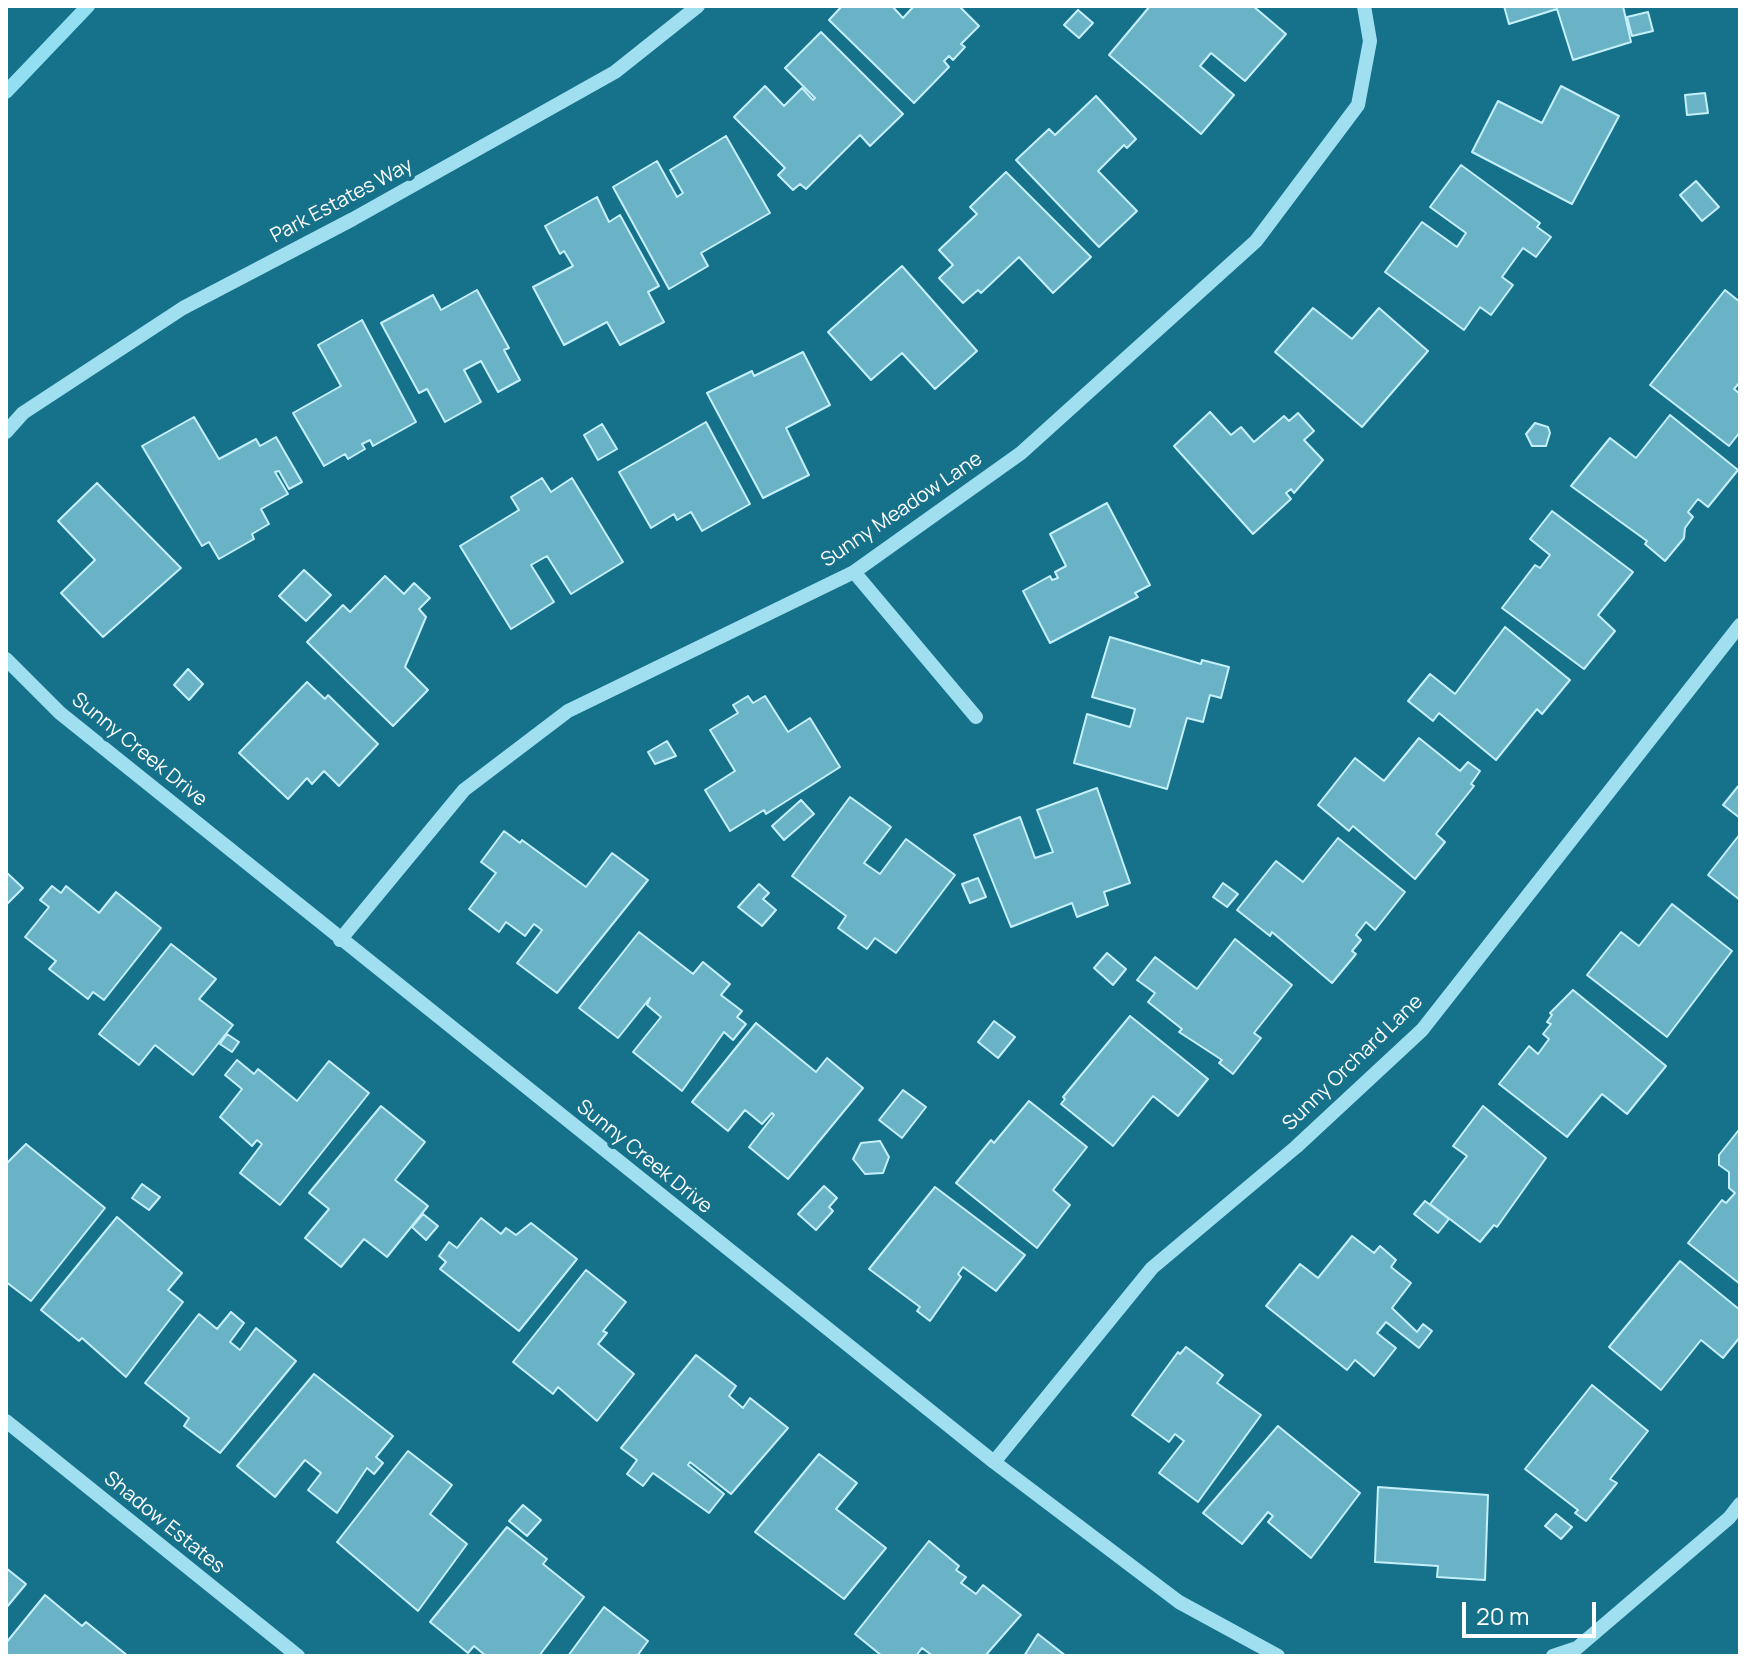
<!DOCTYPE html>
<html>
<head>
<meta charset="utf-8">
<style>
	body { margin:0 }
	#map { position:relative; width:1746px; height:1662px; overflow:hidden; background:#16718a; font-family:Manrope,sans-serif }
	canvas { display:block }
	.frame { position:absolute; inset:0; border:8px solid #fff; pointer-events:none }
	.scale { position:absolute; left:1462px; top:1602px; width:134px; height:36px; box-sizing:border-box; border:4px solid #fff; border-top:0; padding-left:10px; font-size:24px; line-height:28px; white-space:nowrap; color:#fff; -webkit-text-stroke:6px #16718a; paint-order:stroke }
</style>
</head>
<body>
<div id="map">
<canvas width="1746" height="1662"></canvas>
<div class="frame"></div>
<div class="scale">20 m</div>
</div>
<script>
const ctx = document.querySelector('canvas').getContext('2d');
ctx.lineJoin = 'round';
const toPath = rows => new Path2D(rows.map(r => 'M' + r).join(''));
function stroke(path, color, width, dash) { ctx.strokeStyle = color; ctx.lineWidth = width; ctx.lineCap = dash ? 'butt' : 'round'; ctx.setLineDash(dash || []); ctx.stroke(path); }
function fillPath(path, color) { ctx.fillStyle = color; ctx.fill(path, 'evenodd'); }
function write(font, color, halo, rows, align = 'center') {
  ctx.font = font + ' Manrope,sans-serif'; ctx.lineWidth = 8; ctx.setLineDash([]); ctx.textBaseline = 'middle'; ctx.strokeStyle = halo; ctx.fillStyle = color; for (const [text, x, y, turn = 0] of rows) {
    ctx.save(); ctx.translate(x, y); ctx.rotate((+turn || 0) * Math.PI / 180); ctx.textAlign = isNaN(turn) ? turn : align; if (halo) ctx.strokeText(text, 0, 0); ctx.fillText(text, 0, 0); ctx.restore();
  }
}
stroke(toPath([
	[6,92,88,6]
]), '#91dff1', 14);
const building = toPath([
	[842,6,892,6,903,18,914,6,959,6,979,26,961,44,965,47,953,60,949,56,944,61,949,67,914,103,829,20,842,6],
	[1150,6,1253,6,1286,34,1245,81,1211,53,1200,66,1234,95,1201,134,1109,55,1150,6],
	[1504,6,1623,6,1631,42,1573,60,1557,9,1509,24,1504,6],
	[1078,10,1093,23,1079,38,1064,25,1078,10],
	[1648,12,1653,31,1632,36,1627,17,1648,12],
	[821,32,903,114,870,146,860,135,806,189,800,184,793,190,778,175,785,168,734,117,765,86,784,106,802,88,813,100,815,98,785,68,821,32],
	[1561,86,1619,116,1572,204,1472,152,1498,101,1542,123,1561,86],
	[1705,93,1708,113,1687,115,1685,95,1705,93],
	[1096,96,1136,139,1127,148,1124,145,1098,171,1137,211,1099,247,1016,160,1049,129,1055,135,1096,96],
	[726,136,770,213,701,253,708,266,669,289,613,187,657,161,677,197,683,193,670,170,726,136],
	[1461,165,1540,223,1537,227,1551,237,1536,257,1523,248,1502,277,1513,285,1491,315,1480,307,1464,330,1385,272,1422,222,1457,247,1466,233,1430,207,1461,165],
	[1006,172,1091,257,1053,293,1019,257,981,293,978,290,963,303,939,278,953,265,939,250,977,214,970,207,1006,172],
	[1696,181,1719,207,1702,221,1680,195,1696,181],
	[597,197,609,222,620,215,659,286,648,292,664,322,620,345,607,322,564,345,533,287,573,266,564,251,560,254,545,226,597,197],
	[902,266,977,351,935,389,902,353,871,380,828,332,902,266],
	[477,290,509,348,504,350,520,380,498,392,481,361,464,370,481,402,445,422,427,389,419,393,381,323,433,295,441,310,477,290],
	[1725,290,1740,302,1740,382,1734,389,1740,394,1740,432,1729,446,1650,385,1725,290],
	[1313,308,1352,339,1379,308,1428,351,1362,427,1275,352,1313,308],
	[362,320,416,422,373,446,370,440,362,444,365,449,348,459,345,454,324,466,293,413,341,386,318,345,362,320],
	[803,352,830,405,786,428,809,475,763,498,707,393,752,371,754,376,803,352],
	[1210,412,1231,435,1241,427,1254,442,1284,416,1289,421,1298,413,1314,431,1304,440,1323,460,1294,493,1291,489,1286,493,1291,499,1253,534,1174,446,1210,412],
	[1670,415,1738,470,1708,507,1698,499,1688,512,1693,517,1685,528,1684,538,1665,561,1645,544,1647,541,1571,486,1610,438,1636,458,1670,415],
	[194,417,219,459,256,439,260,446,276,437,302,482,289,489,279,471,275,472,288,494,261,509,269,524,252,534,254,539,219,559,209,542,202,546,142,446,194,417],
	[706,422,750,504,702,531,691,512,677,520,674,514,651,528,619,472,706,422],
	[1535,423,1548,427,1550,433,1546,446,1532,446,1526,434,1535,423],
	[602,424,617,449,598,460,584,435,602,424],
	[542,478,551,492,572,478,623,562,571,594,547,556,531,565,554,602,511,629,460,546,519,510,511,497,542,478],
	[97,483,181,568,103,637,61,593,95,560,58,521,97,483],
	[1107,503,1150,585,1135,593,1138,597,1050,643,1023,591,1050,576,1052,580,1058,578,1055,572,1066,566,1050,534,1107,503],
	[1552,511,1633,572,1598,615,1615,631,1584,669,1502,608,1535,565,1540,568,1550,555,1530,539,1552,511],
	[304,570,331,595,306,621,279,596,304,570],
	[385,576,404,594,414,583,430,598,419,609,426,617,405,667,428,690,393,726,307,642,343,605,350,612,385,576],
	[1505,627,1570,680,1542,714,1537,709,1496,760,1439,713,1433,721,1408,701,1430,674,1455,694,1505,627],
	[1110,637,1201,664,1202,660,1229,667,1221,698,1210,695,1203,722,1187,718,1167,789,1074,763,1087,714,1130,727,1135,709,1092,697,1110,637],
	[188,669,203,684,189,700,174,685,188,669],
	[307,682,325,699,328,695,378,744,339,786,324,771,312,784,307,778,288,799,239,753,307,682],
	[748,696,753,703,765,696,788,732,810,718,840,767,766,814,764,810,730,831,705,790,735,771,710,730,738,713,733,705,748,696],
	[1419,738,1460,771,1468,762,1480,771,1471,784,1474,786,1436,834,1445,842,1415,879,1353,826,1349,831,1318,805,1355,758,1384,781,1419,738],
	[667,741,676,756,655,764,648,752,667,741],
	[1740,784,1740,818,1723,805,1740,784],
	[1097,788,1130,883,1104,892,1108,905,1077,917,1072,903,1011,927,974,835,1020,817,1035,858,1053,852,1037,810,1097,788],
	[850,797,891,827,864,863,880,874,906,839,955,875,896,953,875,938,867,949,838,928,846,916,792,876,850,797],
	[801,800,814,814,784,840,772,826,801,800],
	[504,831,520,843,522,840,586,887,612,853,648,880,557,993,517,963,542,930,534,924,525,936,506,922,499,932,469,909,496,873,481,862,504,831],
	[1740,834,1740,900,1708,875,1740,834],
	[1338,838,1405,892,1375,930,1366,922,1356,935,1361,940,1352,951,1356,954,1332,983,1272,932,1270,936,1237,910,1276,861,1303,882,1338,838],
	[6,872,23,888,6,905,6,872],
	[978,878,986,897,970,903,962,884,978,878],
	[1223,883,1238,894,1227,907,1213,897,1223,883],
	[759,884,769,893,763,899,776,910,762,926,738,907,759,884],
	[52,886,61,893,66,886,99,913,116,892,161,928,104,1000,93,992,88,999,49,969,56,961,25,937,49,907,40,900,52,886],
	[1672,904,1732,951,1667,1037,1587,975,1621,932,1639,946,1672,904],
	[639,932,693,974,703,962,730,984,721,995,742,1011,737,1017,746,1024,733,1040,724,1032,682,1091,633,1052,661,1017,647,1005,650,998,618,1038,579,1008,639,932],
	[1235,939,1292,985,1254,1033,1261,1038,1233,1074,1219,1063,1222,1060,1179,1032,1182,1029,1148,1002,1155,993,1137,980,1155,957,1197,989,1235,939],
	[171,944,216,979,199,999,233,1025,193,1075,155,1045,139,1065,99,1034,171,944],
	[1107,953,1126,969,1113,985,1094,968,1107,953],
	[1573,990,1666,1066,1627,1114,1602,1094,1567,1137,1499,1084,1529,1046,1538,1054,1549,1039,1543,1034,1551,1024,1547,1022,1552,1015,1550,1013,1573,990],
	[1130,1016,1208,1079,1178,1116,1153,1096,1113,1146,1061,1104,1065,1099,1063,1097,1130,1016],
	[994,1021,1015,1037,998,1058,978,1042,994,1021],
	[756,1023,816,1072,827,1058,863,1088,788,1179,749,1147,774,1115,772,1113,762,1124,745,1110,728,1131,692,1102,756,1023],
	[227,1034,239,1042,232,1052,220,1044,227,1034],
	[237,1060,254,1074,258,1069,297,1101,329,1061,369,1093,280,1205,240,1173,262,1144,257,1140,252,1146,220,1117,242,1089,225,1075,237,1060],
	[903,1090,926,1107,902,1138,879,1120,903,1090],
	[1029,1101,1087,1147,1053,1190,1070,1205,1037,1248,956,1183,991,1140,994,1143,1029,1101],
	[381,1106,425,1142,395,1180,428,1206,387,1257,364,1239,341,1267,305,1238,329,1209,309,1193,381,1106],
	[1483,1106,1546,1158,1497,1227,1494,1225,1480,1242,1430,1204,1467,1156,1453,1146,1483,1106],
	[1738,1131,1740,1131,1740,1284,1688,1243,1722,1200,1726,1203,1735,1193,1729,1188,1729,1172,1719,1165,1719,1155,1738,1131],
	[880,1141,889,1157,883,1173,865,1174,853,1159,861,1143,880,1141],
	[26,1144,105,1208,31,1301,6,1282,6,1164,26,1144],
	[142,1184,160,1197,149,1210,132,1198,142,1184],
	[824,1186,837,1198,829,1207,833,1211,816,1230,798,1214,824,1186],
	[935,1187,1025,1255,996,1291,963,1267,958,1274,961,1277,930,1321,917,1311,920,1307,869,1269,935,1187],
	[1425,1201,1449,1219,1438,1233,1414,1214,1425,1201],
	[423,1214,438,1226,426,1240,412,1227,423,1214],
	[117,1217,182,1273,168,1290,183,1302,126,1377,82,1338,79,1341,41,1310,117,1217],
	[481,1218,501,1234,506,1228,516,1235,531,1223,577,1259,519,1331,440,1269,446,1262,439,1256,449,1242,457,1248,481,1218],
	[1352,1236,1374,1253,1380,1246,1396,1260,1391,1267,1411,1283,1392,1308,1417,1332,1423,1324,1432,1331,1419,1348,1386,1322,1377,1333,1396,1348,1374,1376,1355,1360,1347,1370,1266,1306,1300,1264,1318,1278,1352,1236],
	[1680,1261,1740,1310,1740,1337,1723,1358,1701,1340,1661,1390,1609,1347,1680,1261],
	[586,1270,626,1302,603,1331,607,1333,598,1344,634,1374,597,1421,558,1387,553,1394,513,1362,586,1270],
	[231,1312,244,1323,230,1342,240,1350,256,1328,296,1361,220,1453,184,1426,189,1418,145,1383,199,1314,217,1329,231,1312],
	[1186,1347,1223,1375,1217,1383,1261,1415,1198,1502,1159,1473,1184,1441,1175,1434,1169,1442,1132,1415,1178,1352,1180,1354,1186,1347],
	[696,1355,736,1386,729,1396,743,1408,750,1398,788,1428,731,1494,690,1462,688,1465,724,1494,709,1513,653,1473,643,1486,627,1474,637,1460,621,1448,696,1355],
	[314,1374,393,1436,376,1457,383,1463,374,1474,367,1468,337,1513,308,1490,321,1473,305,1460,275,1497,237,1466,314,1374],
	[1592,1385,1648,1431,1610,1479,1617,1483,1586,1521,1575,1513,1578,1510,1525,1469,1592,1385],
	[1278,1426,1360,1493,1311,1558,1268,1522,1273,1516,1268,1512,1242,1544,1203,1513,1278,1426],
	[408,1451,452,1485,430,1514,467,1544,418,1611,337,1542,408,1451],
	[819,1454,857,1483,836,1509,886,1548,844,1599,755,1532,819,1454],
	[1378,1487,1488,1495,1485,1580,1437,1577,1438,1566,1375,1562,1378,1487],
	[523,1505,541,1520,527,1536,509,1521,523,1505],
	[1556,1514,1572,1527,1561,1539,1545,1526,1556,1514],
	[507,1527,547,1559,543,1564,584,1597,539,1656,486,1656,474,1646,468,1653,430,1622,507,1527],
	[929,1541,959,1566,956,1570,966,1577,961,1583,976,1594,983,1585,1021,1615,985,1656,933,1656,922,1648,916,1656,882,1656,855,1634,929,1541],
	[6,1568,26,1584,6,1608,6,1568],
	[45,1595,82,1626,86,1622,128,1656,6,1656,6,1643,45,1595],
	[604,1607,648,1641,637,1656,568,1656,604,1607],
	[1038,1634,1066,1656,1024,1656,1038,1634]
]);
fillPath(building, '#6ab2c5');
stroke(building, '#c5f0fb', 2);
stroke(toPath([
	[6,432,23,413,183,308,353,219,615,72,698,6],
	[854,572,976,717],
	[6,659,60,713,994,1462,1179,1602,1278,1656],
	[340,940,464,790,568,711,854,572,1021,453,1256,241,1358,105,1370,41,1364,6],
	[6,1421,298,1656],
	[994,1462,1152,1268,1296,1147,1422,1030,1740,625],
	[1553,1656,1577,1648,1729,1518,1740,1504]
]), '#9fdfef', 14);
write('20px', '#fff', '#16718a', [
	["Park Estates Way",342,201,-28],
	["Sunny Meadow Lane",902,510,-34],
	["Sunny Creek Drive",139,750,39],
	["Sunny Orchard Lane",1353,1063,-44],
	["Sunny Creek Drive",644,1157,39],
	["Shadow Estates",164,1523,39]
]);
</script>
</body>
</html>
